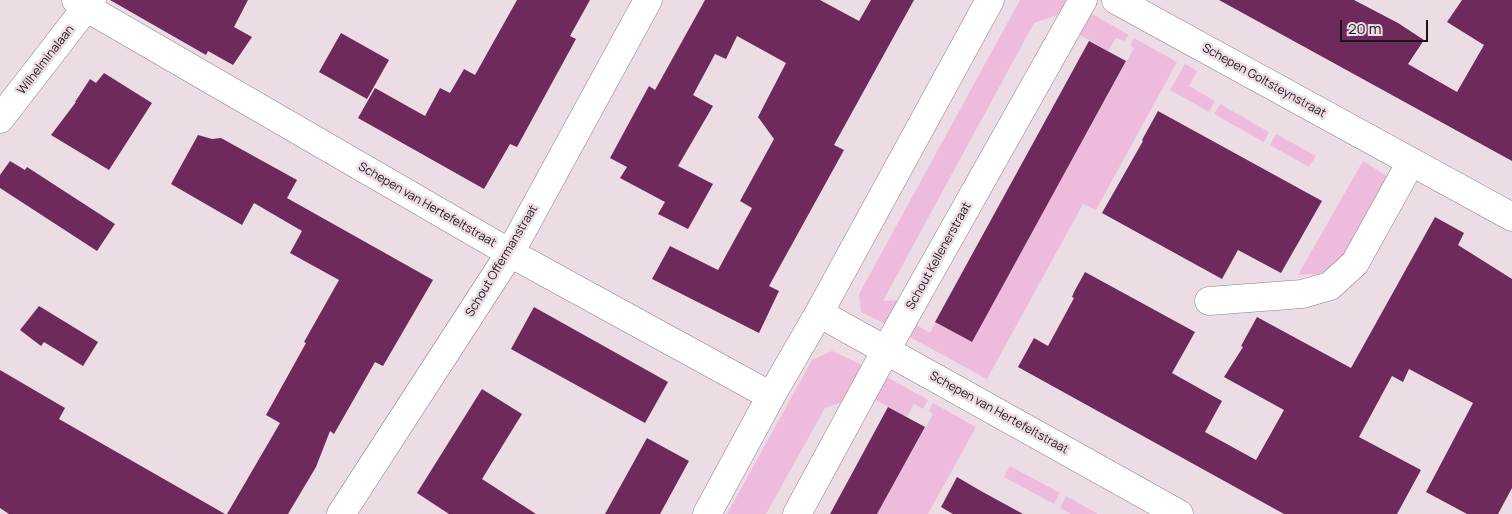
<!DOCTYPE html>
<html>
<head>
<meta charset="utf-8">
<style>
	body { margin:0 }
	#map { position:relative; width:1512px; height:514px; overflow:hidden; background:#ecdce6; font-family:Manrope,sans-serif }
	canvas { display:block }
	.scale { position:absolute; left:1340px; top:20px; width:88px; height:22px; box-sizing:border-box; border:2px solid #1a1519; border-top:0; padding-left:6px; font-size:15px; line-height:18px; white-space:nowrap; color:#1a1519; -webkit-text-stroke:4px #ecdce6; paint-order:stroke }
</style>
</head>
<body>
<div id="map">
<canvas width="1512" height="514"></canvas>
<div class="scale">20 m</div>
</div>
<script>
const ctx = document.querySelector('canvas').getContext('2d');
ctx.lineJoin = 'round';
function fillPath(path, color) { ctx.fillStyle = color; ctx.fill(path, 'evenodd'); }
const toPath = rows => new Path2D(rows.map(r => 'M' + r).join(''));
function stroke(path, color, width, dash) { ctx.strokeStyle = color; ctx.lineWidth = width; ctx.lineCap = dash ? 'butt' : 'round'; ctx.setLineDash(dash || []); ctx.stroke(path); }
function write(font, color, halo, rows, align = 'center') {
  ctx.font = font + ' Manrope,sans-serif'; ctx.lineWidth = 5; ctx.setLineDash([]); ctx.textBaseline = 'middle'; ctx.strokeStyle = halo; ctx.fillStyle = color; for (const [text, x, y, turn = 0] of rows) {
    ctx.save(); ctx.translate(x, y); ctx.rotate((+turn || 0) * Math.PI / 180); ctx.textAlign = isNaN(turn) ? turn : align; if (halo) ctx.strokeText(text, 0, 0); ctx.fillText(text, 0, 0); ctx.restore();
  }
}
fillPath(toPath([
	[1020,0,1066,0,1060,14,1034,23,883,301,905,300,890,326,861,312,859,294],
	[1087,11,1129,35,1124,41,1116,38,1108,51,1075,32],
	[1134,38,1177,62,1096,210,1083,204,987,379,908,336,915,324,930,333,935,322,971,342,1134,48,1130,45],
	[1185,64,1197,71,1189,86,1215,101,1209,112,1170,90],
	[1220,104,1269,132,1264,142,1214,114],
	[1276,134,1316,156,1309,167,1270,145],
	[1363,161,1390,178,1338,265,1319,274,1298,275],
	[832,351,871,369,851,399,825,408,766,514,727,514,812,360],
	[887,377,928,400,923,409,914,404,907,417,874,399],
	[933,403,976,427,928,514,877,514,933,414,929,411],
	[1010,466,1060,493,1054,504,1004,477],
	[1066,496,1098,514,1071,514,1060,508]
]), '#efbbdd');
fillPath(toPath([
	[110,0,248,0,234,27,252,37,233,65,208,51,206,55],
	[517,0,590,0,570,36,576,39,517,147,510,144,484,189,358,118,375,88,425,116,440,88,450,93,464,69,475,75],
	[705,0,820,0,859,21,871,0,914,0,834,145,844,150,769,286,779,291,759,333,652,279,670,246,718,270,752,208,740,201,774,139,758,117,786,63,737,36,726,59,715,54,693,95,713,106,678,166,713,184,688,229,658,214,665,202,620,178,627,167,610,158,649,86,655,90],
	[1219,0,1354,0,1398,23,1424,40,1408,64,1457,92,1484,45,1447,22,1462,0,1512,0,1512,161],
	[341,33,389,60,367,99,319,72],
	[1089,41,1126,61,972,342,935,322],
	[104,73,152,103,109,170,51,135,76,102,75,102,90,79,96,83],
	[1158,111,1322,201,1281,273,1238,250,1222,279,1102,213,1143,141,1142,140],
	[198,135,212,139,221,138,297,180,287,198,433,280,383,366,375,362,334,434,330,431,316,467,288,514,227,514,280,423,266,415,306,343,304,342,339,280,290,253,302,231,254,203,242,225,171,184],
	[10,161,25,170,27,167,115,224,97,251,0,188,0,175],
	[1435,217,1464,233,1458,245,1512,279,1512,488,1498,514,1467,514,1426,492,1473,403,1409,369,1403,382,1392,376,1359,437,1421,470,1397,514,1284,514,1018,367,1034,338,1048,346,1074,298,1072,297,1074,292,1085,272,1195,332,1172,373,1222,401,1205,432,1256,460,1284,410,1224,377,1243,347,1241,346,1257,317,1351,368],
	[39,306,98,342,83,366,44,342,41,346,20,330],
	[534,307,668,382,645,423,511,349],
	[0,370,65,408,59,419,225,514,9,514,0,508],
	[482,389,522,414,482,479,536,514,449,514,417,493],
	[888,407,925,427,877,514,830,514],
	[647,438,689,461,660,514,605,514],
	[957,477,981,491,1023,514,953,514,941,507]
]), '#6e2a5b');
const minor = toPath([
	[76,0,87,8,510,253,771,396],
	[1116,0,1512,217],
	[0,119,92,0],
	[1209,301,1302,294,1330,286,1355,263,1411,162],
	[819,313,1179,514],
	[341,514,510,253,648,0],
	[707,514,771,396,819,313,990,0],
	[797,514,886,350,1083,0]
]);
stroke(minor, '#8c7e87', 29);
stroke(minor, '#fff', 28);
write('12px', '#1a1519', '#ecdce6', [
	["Wilhelminalaan",46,60,-52],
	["Schepen Goltsteynstraat",1264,81,29],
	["Schepen van Hertefeltstraat",427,205,30],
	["Schout Kellenerstraat",939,256,-61],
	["Schout Offermanstraat",502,261,-59],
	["Schepen van Hertefeltstraat",999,413,29]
]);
</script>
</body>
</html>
